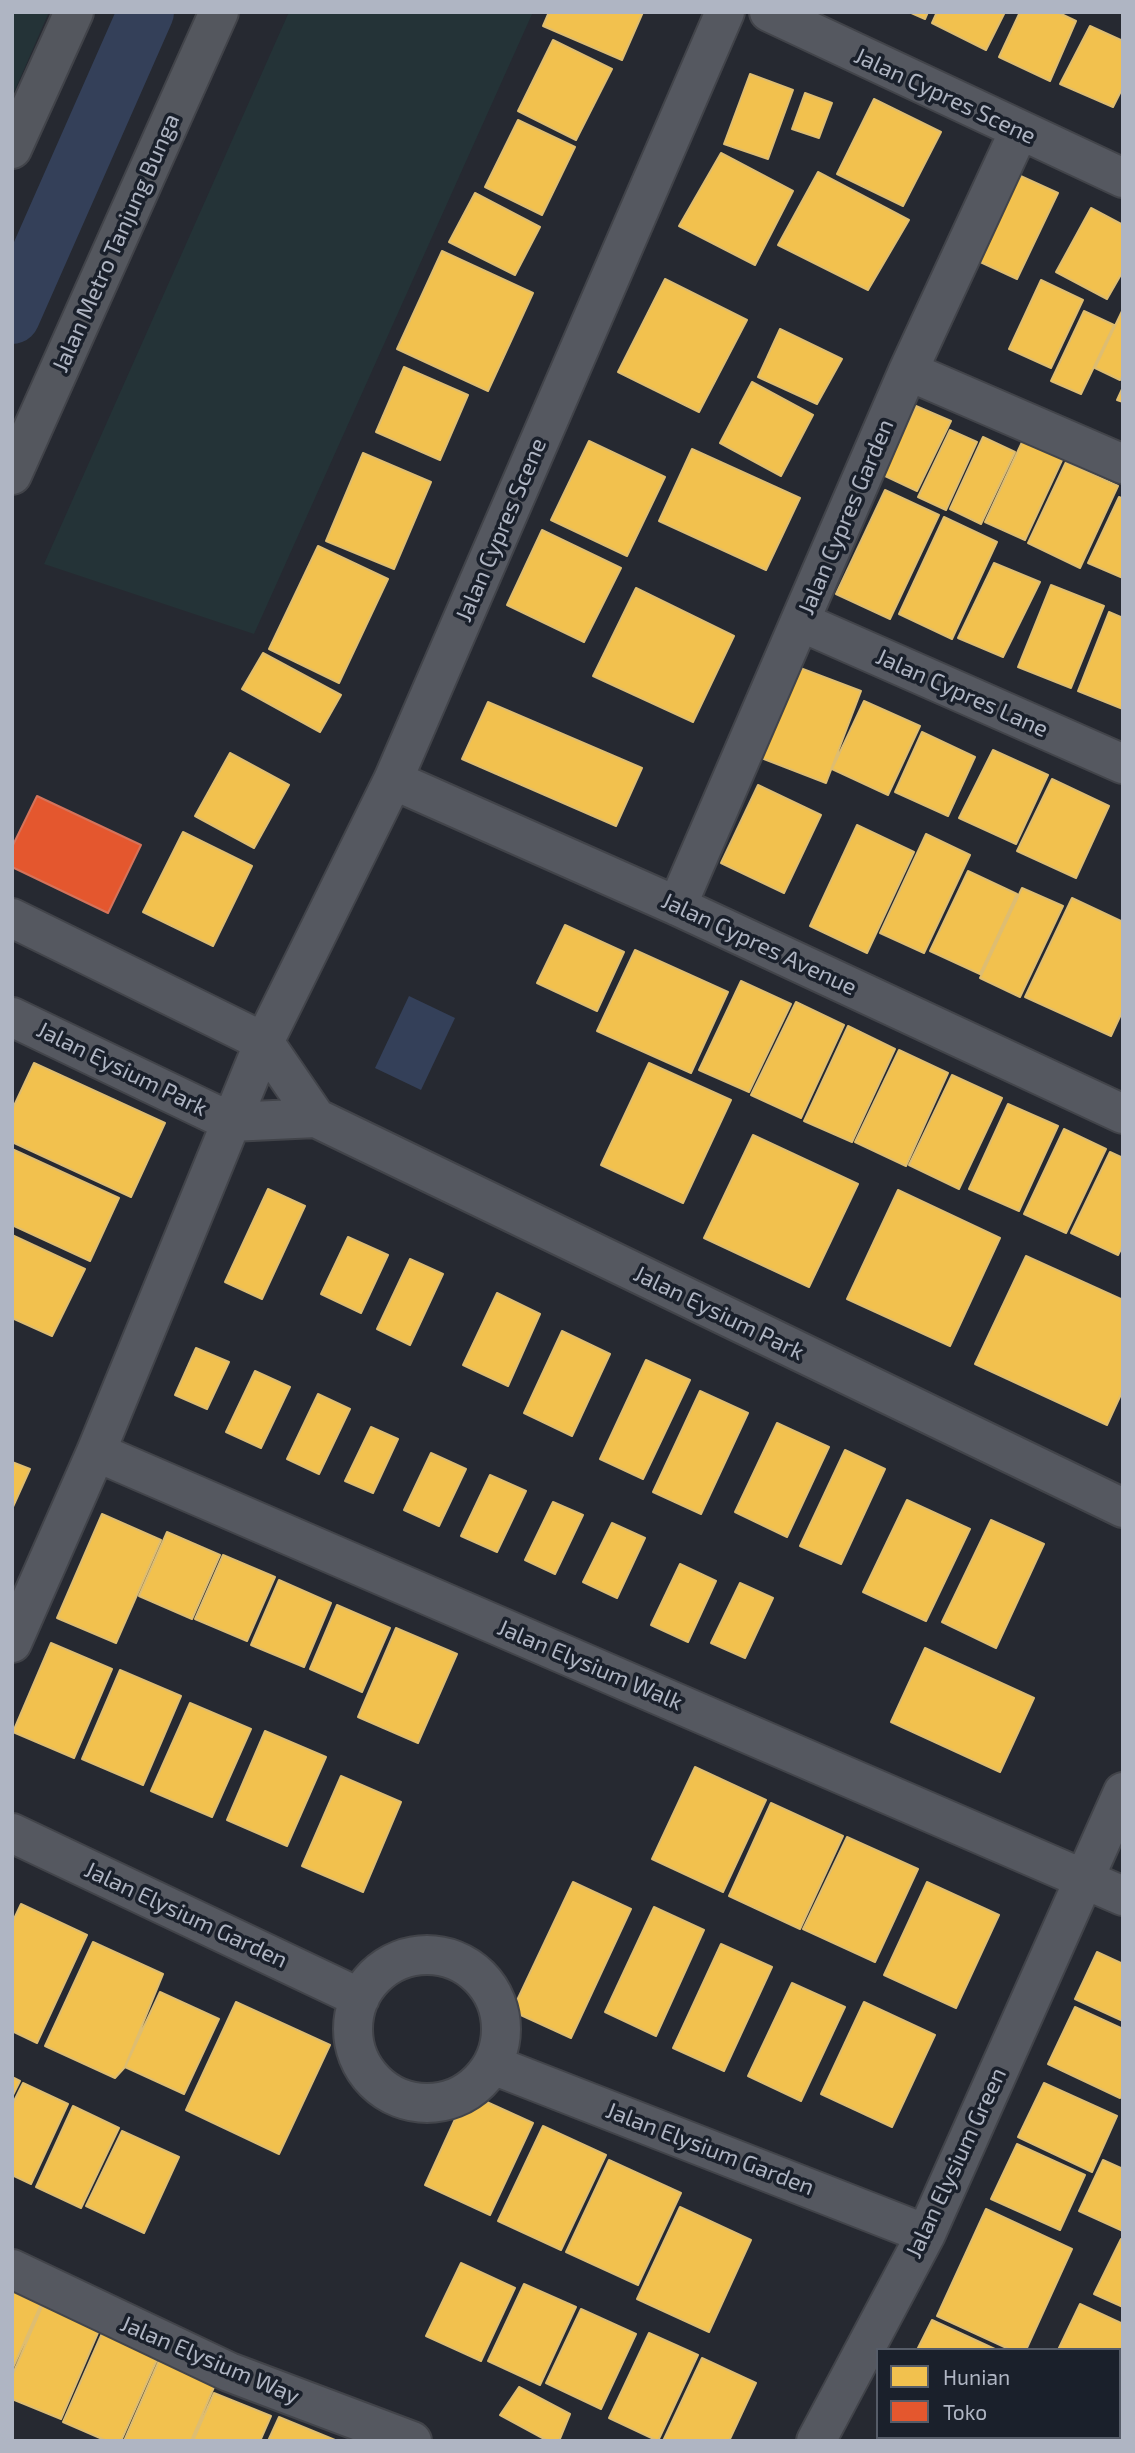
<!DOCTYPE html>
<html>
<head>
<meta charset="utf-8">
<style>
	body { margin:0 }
	#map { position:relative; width:1135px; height:2453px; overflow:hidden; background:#262931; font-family:"Exo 2",sans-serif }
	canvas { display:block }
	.frame { position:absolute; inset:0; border:14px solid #afb5c3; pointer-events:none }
	.legend { position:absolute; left:876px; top:2348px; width:245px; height:91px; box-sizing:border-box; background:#1a202b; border:2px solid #565c68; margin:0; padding:9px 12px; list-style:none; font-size:21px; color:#afb5c3 }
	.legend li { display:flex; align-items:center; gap:14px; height:35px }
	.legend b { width:35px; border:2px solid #565c68 }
</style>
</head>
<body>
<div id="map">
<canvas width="1135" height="2453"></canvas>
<div class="frame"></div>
<ul class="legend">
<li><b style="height:19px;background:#f2c14e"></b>Hunian</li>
<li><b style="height:19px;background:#e4572e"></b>Toko</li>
</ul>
</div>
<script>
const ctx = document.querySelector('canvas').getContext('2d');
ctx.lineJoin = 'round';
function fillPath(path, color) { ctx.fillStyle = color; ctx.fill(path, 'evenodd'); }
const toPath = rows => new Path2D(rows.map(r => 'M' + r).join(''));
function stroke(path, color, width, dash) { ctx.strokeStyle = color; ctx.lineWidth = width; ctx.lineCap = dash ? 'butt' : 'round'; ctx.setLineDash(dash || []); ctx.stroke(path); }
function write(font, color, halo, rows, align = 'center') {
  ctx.font = font + ' "Exo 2",sans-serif'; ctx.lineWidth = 7; ctx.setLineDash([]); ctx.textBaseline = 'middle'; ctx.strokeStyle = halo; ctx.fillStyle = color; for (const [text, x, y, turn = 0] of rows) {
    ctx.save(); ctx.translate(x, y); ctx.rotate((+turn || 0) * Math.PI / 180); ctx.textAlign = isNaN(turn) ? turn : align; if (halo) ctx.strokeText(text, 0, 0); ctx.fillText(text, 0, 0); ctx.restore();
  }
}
fillPath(toPath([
	[12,12,49,12,12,97],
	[289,12,533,12,254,634,44,564]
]), '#243337');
fillPath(toPath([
	[409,996,455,1018,421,1090,375,1068]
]), '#344059');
const homes = toPath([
	[549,12,643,12,622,60,543,26,549,12],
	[909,12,928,12,925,19,909,12],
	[937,12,1005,12,986,50,932,23,937,12],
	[1020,12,1057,12,1076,21,1050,81,999,57,1020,12],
	[1090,26,1123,41,1123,87,1113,107,1060,84,1090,26],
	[553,40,612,69,576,140,518,111,553,40],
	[750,74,793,90,768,159,724,144,750,74],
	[805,93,832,103,819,138,792,129,805,93],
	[874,99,941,132,903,206,837,174,874,99],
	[518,120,575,147,542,215,485,187,518,120],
	[721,153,793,191,755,265,679,226,721,153],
	[1003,168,1058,193,1017,279,963,254,1003,168],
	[818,172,909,220,868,290,778,245,818,172],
	[475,193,540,227,515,275,449,242,475,193],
	[1091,208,1123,225,1123,271,1107,299,1056,272,1091,208],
	[442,251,533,293,488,391,397,349,442,251],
	[665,279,747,320,699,412,618,372,665,279],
	[1041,280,1083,300,1051,368,1009,349,1041,280],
	[1123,309,1123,375,1120,380,1095,368,1123,309],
	[1084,311,1114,325,1081,394,1051,381,1084,311],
	[780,329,842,359,817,404,758,377,780,329],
	[404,367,468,395,440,460,376,432,404,367],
	[752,382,813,415,781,476,720,443,752,382],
	[1123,387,1123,402,1117,400,1123,387],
	[916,406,951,421,917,491,883,475,916,406],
	[950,430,977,442,946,510,918,497,950,430],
	[983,437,1015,452,981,524,950,509,983,437],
	[1023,440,1063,458,1025,540,985,522,1023,440],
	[589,441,665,477,627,556,551,520,589,441],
	[692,449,800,498,766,570,659,521,692,449],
	[363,453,431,482,394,569,326,541,363,453],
	[1066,462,1118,486,1080,568,1028,543,1066,462],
	[885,490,939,515,890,619,836,594,885,490],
	[1119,497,1123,499,1123,578,1088,563,1119,497],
	[944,517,997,542,952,639,899,614,944,517],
	[542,530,621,568,584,642,507,605,542,530],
	[318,546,388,579,339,683,269,649,318,546],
	[994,563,1040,582,1003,657,958,638,994,563],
	[1051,585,1104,606,1071,688,1018,667,1051,585],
	[636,588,734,636,693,722,593,676,636,588],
	[1109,612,1123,618,1123,709,1078,691,1109,612],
	[263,653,341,695,320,732,242,689,263,653],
	[787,663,861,691,826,783,751,754,787,663],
	[864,701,920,726,888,795,832,769,864,701],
	[488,702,642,768,616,826,462,759,488,702],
	[922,732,975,757,948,816,895,792,922,732],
	[993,750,1048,775,1016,844,959,818,993,750],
	[230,753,289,785,254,848,195,816,230,753],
	[1052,779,1109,806,1076,878,1017,851,1052,779],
	[758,785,821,815,784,893,721,863,758,785],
	[857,825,914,852,867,953,810,926,857,825],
	[183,832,252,866,213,946,143,912,183,832],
	[926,834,970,855,924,953,880,933,926,834],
	[968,871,1017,894,980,974,930,951,968,871],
	[1022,888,1063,906,1020,997,980,978,1022,888],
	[1072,898,1123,922,1123,1010,1111,1036,1025,997,1072,898],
	[565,925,624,952,597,1011,537,983,565,925],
	[635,950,728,992,691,1073,597,1031,635,950],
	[741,981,791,1004,749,1092,699,1070,741,981],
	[796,1002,844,1025,801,1118,751,1095,796,1002],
	[848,1026,895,1049,852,1142,804,1121,848,1026],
	[899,1050,948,1073,906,1166,855,1142,899,1050],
	[34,1063,165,1123,131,1197,12,1142,12,1110,34,1063],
	[649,1063,731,1100,683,1203,601,1165,649,1063],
	[952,1075,1002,1098,959,1189,909,1165,952,1075],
	[1008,1104,1058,1126,1019,1211,969,1189,1008,1104],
	[1064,1129,1106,1149,1066,1233,1024,1214,1064,1129],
	[753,1135,858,1184,809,1287,704,1238,753,1135],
	[12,1149,119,1198,90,1261,12,1225,12,1149],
	[1110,1152,1123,1158,1123,1245,1118,1255,1071,1233,1110,1152],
	[268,1189,305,1206,262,1299,225,1282,268,1189],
	[898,1190,1000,1238,950,1346,847,1299,898,1190],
	[12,1235,85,1269,52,1336,12,1318,12,1235],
	[348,1237,388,1255,361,1313,321,1294,348,1237],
	[1026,1256,1123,1300,1123,1390,1107,1425,975,1364,1026,1256],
	[410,1259,443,1274,410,1345,377,1329,410,1259],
	[497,1293,540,1314,508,1386,463,1365,497,1293],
	[562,1331,610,1354,572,1436,524,1413,562,1331],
	[196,1348,229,1362,207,1409,175,1395,196,1348],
	[646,1360,690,1380,643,1479,600,1459,646,1360],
	[255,1371,290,1387,261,1448,226,1432,255,1371],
	[700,1391,748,1413,701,1514,653,1492,700,1391],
	[318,1394,350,1409,319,1474,287,1459,318,1394],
	[777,1423,829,1447,787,1537,735,1512,777,1423],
	[371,1427,398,1439,373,1493,345,1481,371,1427],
	[845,1450,885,1469,841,1564,800,1546,845,1450],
	[431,1453,466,1469,439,1526,404,1510,431,1453],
	[12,1462,30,1469,12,1509,12,1462],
	[490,1475,526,1491,497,1552,461,1536,490,1475],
	[907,1500,970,1529,926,1621,863,1592,907,1500],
	[553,1502,583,1515,555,1574,525,1560,553,1502],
	[102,1514,161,1540,116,1643,57,1618,102,1514],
	[991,1520,1044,1544,996,1648,942,1622,991,1520],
	[612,1523,645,1538,617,1598,583,1582,612,1523],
	[167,1532,220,1555,192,1619,139,1596,167,1532],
	[223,1555,275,1577,247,1641,195,1619,223,1555],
	[680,1564,716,1581,688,1642,651,1625,680,1564],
	[279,1580,331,1603,304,1667,251,1645,279,1580],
	[740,1583,773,1598,745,1658,711,1643,740,1583],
	[337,1605,390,1628,362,1692,310,1669,337,1605],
	[396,1628,457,1654,418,1743,358,1717,396,1628],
	[51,1643,112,1669,74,1758,13,1732,51,1643],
	[925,1648,1034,1698,1000,1772,891,1722,925,1648],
	[120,1670,181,1696,143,1785,82,1759,120,1670],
	[190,1703,251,1729,212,1817,151,1791,190,1703],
	[265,1731,326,1757,287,1846,227,1820,265,1731],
	[695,1767,766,1800,723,1892,652,1859,695,1767],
	[341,1776,401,1802,363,1892,302,1866,341,1776],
	[771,1803,843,1836,800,1929,729,1896,771,1803],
	[847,1837,918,1869,875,1962,803,1929,847,1837],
	[573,1882,631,1909,571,2038,512,2011,573,1882],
	[927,1882,999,1915,956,2008,884,1975,927,1882],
	[21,1904,87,1935,37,2043,12,2031,12,1923,21,1904],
	[654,1907,704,1930,656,2036,605,2012,654,1907],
	[93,1942,163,1974,125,2067,115,2078,45,2046,93,1942],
	[721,1944,772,1967,724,2071,673,2048,721,1944],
	[1097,1952,1123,1964,1123,2021,1075,1999,1097,1952],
	[792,1983,845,2007,801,2101,748,2076,792,1983],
	[160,1992,219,2019,184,2094,125,2067,160,1992],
	[236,2002,330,2045,279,2154,186,2110,236,2002],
	[864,2002,935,2035,892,2127,821,2094,864,2002],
	[1075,2007,1123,2029,1123,2093,1120,2098,1048,2064,1075,2007],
	[12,2077,20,2081,12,2097,12,2077],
	[23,2083,68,2104,31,2184,12,2175,12,2105,23,2083],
	[1044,2083,1117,2116,1092,2172,1018,2137,1044,2083],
	[467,2093,533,2123,490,2215,425,2185,467,2093],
	[73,2106,119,2128,81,2208,36,2187,73,2106],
	[543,2126,606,2155,561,2250,498,2221,543,2126],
	[122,2131,179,2157,144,2233,86,2206,122,2131],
	[1017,2144,1085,2175,1060,2230,991,2199,1017,2144],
	[609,2160,681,2193,638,2285,566,2252,609,2160],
	[1103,2160,1123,2169,1123,2231,1079,2211,1103,2160],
	[680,2207,751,2240,709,2332,637,2299,680,2207],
	[986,2209,1072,2249,1026,2350,1011,2350,937,2316,986,2209],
	[1121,2239,1123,2240,1123,2307,1094,2294,1121,2239],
	[461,2263,515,2288,481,2361,426,2336,461,2263],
	[524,2284,576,2307,540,2385,488,2361,524,2284],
	[12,2290,42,2302,12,2370,12,2290],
	[43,2304,100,2328,61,2419,12,2399,12,2376,43,2304],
	[1080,2304,1123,2324,1123,2403,1119,2401,1119,2350,1058,2350,1080,2304],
	[581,2309,636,2334,601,2409,546,2383,581,2309],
	[932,2320,997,2350,917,2350,932,2320],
	[103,2331,159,2355,121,2441,107,2441,63,2422,103,2331],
	[649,2333,698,2355,658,2441,609,2418,649,2333],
	[161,2356,217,2380,191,2441,124,2441,161,2356],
	[702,2358,756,2383,729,2441,663,2441,702,2358],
	[519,2387,570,2414,559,2441,548,2441,500,2415,519,2387],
	[214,2393,271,2416,260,2441,193,2441,214,2393],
	[279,2417,335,2440,335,2441,268,2441,279,2417],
	[883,2437,986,2437,992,2440,881,2441,883,2437],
	[1030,2437,1101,2437,1100,2441,1032,2441,1029,2439,1030,2437]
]);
fillPath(homes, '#f2c14e');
stroke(homes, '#debd71', 2);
const shops = toPath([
	[37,796,141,845,108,913,12,867,12,847,37,796]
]);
fillPath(shops, '#e4572e');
stroke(shops, '#d4735b', 2);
stroke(toPath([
	[12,316,146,12]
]), '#344059', 56);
const minor = toPath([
	[769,12,1123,178],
	[908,371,1123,464],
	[801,622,1123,764],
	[393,780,677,906,1123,1114],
	[677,906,908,371,1019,131],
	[12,918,264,1042,316,1118],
	[12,1017,231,1122,316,1118,1123,1508],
	[96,1452,1123,1896],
	[12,1643,96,1452,264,1042,393,780,725,12],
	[12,1833,360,1998],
	'353 2029a74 74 0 1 1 148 0a74 74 0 1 1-148 0Z',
	[493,2065,926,2234],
	[12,2269,229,2372,412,2441],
	[816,2441,926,2234,1123,1792]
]);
const secondary = toPath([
	[12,149,74,12],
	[12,475,219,12]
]);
stroke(minor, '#42444a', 42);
stroke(secondary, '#42444a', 42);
stroke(minor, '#555860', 38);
stroke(secondary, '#54575e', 38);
write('23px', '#afb5c3', '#1a202b', [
	["Jalan Cypres Scene",945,96,25],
	["Jalan Metro Tanjung Bunga",116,243,-66],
	["Jalan Cypres Garden",846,517,-67],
	["Jalan Cypres Scene",501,530,-67],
	["Jalan Cypres Lane",962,693,24],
	["Jalan Cypres Avenue",759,944,25],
	["Jalan Eysium Park",122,1069,26],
	["Jalan Eysium Park",719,1313,26],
	["Jalan Elysium Walk",590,1665,23],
	["Jalan Elysium Garden",186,1915,25],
	["Jalan Elysium Garden",710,2149,21],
	["Jalan Elysium Green",956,2163,-65],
	["Jalan Elysium Way",210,2360,23]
]);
</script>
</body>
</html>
